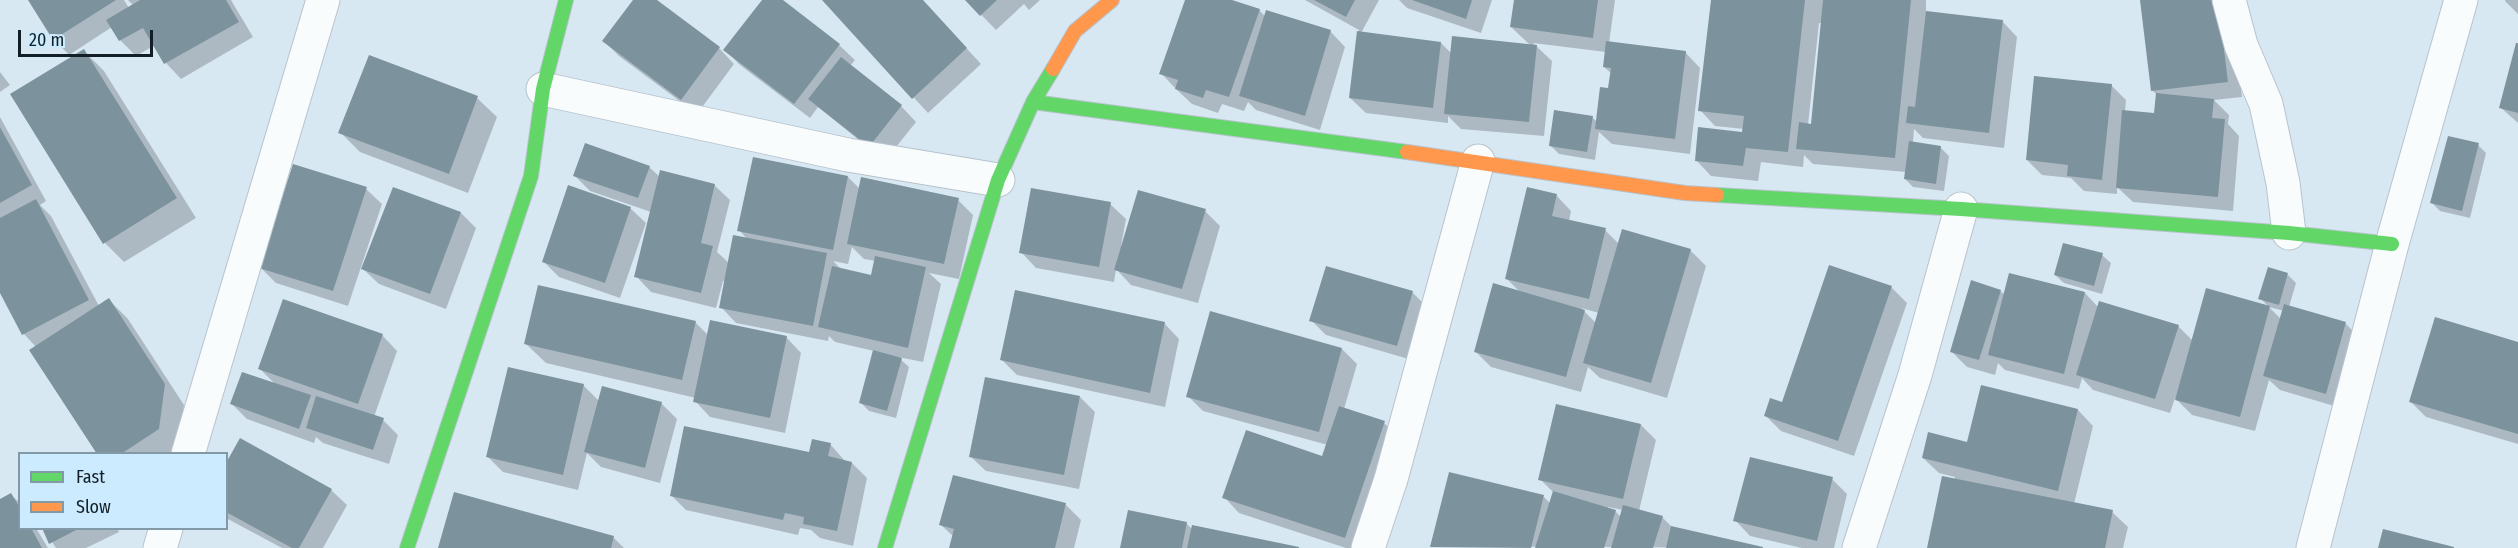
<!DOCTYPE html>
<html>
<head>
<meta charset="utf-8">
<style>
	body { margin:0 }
	#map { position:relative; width:2518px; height:548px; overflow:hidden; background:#d8e8f3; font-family:"Fira Sans Condensed",sans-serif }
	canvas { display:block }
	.legend { position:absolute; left:18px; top:452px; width:210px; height:78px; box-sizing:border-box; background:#ccebff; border:2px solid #8299a8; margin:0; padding:8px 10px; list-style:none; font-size:18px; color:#131f26 }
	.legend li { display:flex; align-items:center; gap:12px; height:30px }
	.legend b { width:30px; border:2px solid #8299a8 }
	.scale { position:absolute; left:18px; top:30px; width:135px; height:27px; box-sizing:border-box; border:3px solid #131f26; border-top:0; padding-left:8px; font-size:18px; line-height:21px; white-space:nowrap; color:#131f26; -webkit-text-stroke:4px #ccebff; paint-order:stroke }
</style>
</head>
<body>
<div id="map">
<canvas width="2518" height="548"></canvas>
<ul class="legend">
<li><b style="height:8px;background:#63d668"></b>Fast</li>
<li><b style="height:8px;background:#ff974d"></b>Slow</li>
</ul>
<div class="scale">20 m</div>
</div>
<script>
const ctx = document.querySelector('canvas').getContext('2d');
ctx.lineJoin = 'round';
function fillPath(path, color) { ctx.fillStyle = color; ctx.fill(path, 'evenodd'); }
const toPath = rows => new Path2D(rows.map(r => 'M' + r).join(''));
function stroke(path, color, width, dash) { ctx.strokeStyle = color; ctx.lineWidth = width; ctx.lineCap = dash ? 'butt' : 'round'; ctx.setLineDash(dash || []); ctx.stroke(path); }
fillPath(toPath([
	[29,0,124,0,129,8,134,6,128,0,231,0,253,37,181,79,166,63,155,45,136,56,120,40,112,27,69,55,54,39],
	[635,0,654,0,719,48,734,64,697,114,619,56,604,41],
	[764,0,780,0,839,45,855,60,850,66,901,106,916,122,885,161,818,107,810,118,740,65,725,50],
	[824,0,922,0,981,64,928,113],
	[967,0,1040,0,1029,10,1024,4,996,30],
	[1186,0,1227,0,1259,10,1266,17,1330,31,1345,47,1320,130,1256,110,1248,102,1244,111,1222,104,1218,113,1192,104,1176,89,1161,73],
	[1305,0,1379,0,1361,33,1441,43,1452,54,1530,45,1511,27,1515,0,1615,0,1609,43,1685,52,1700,68,1690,154,1612,144,1599,132,1595,160,1559,154,1551,146,1592,117,1597,122,1610,90,1612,74,1604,67,1606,52,1533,43,1552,61,1544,136,1461,129,1448,116,1448,123,1366,113,1350,98,1359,30],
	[1399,0,1492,0,1481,33,1407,8],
	[1712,0,1926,0,1926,12,2002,21,2017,37,2004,148,1923,138,1914,129,1913,143,1940,147,1949,156,1944,191,1913,187,1905,179,1906,172,1813,164,1804,155,1803,167,1761,162,1758,181,1711,176,1696,160,1744,133,1744,129,1715,126,1700,110],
	[1819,23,1822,23,1812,125,1808,125],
	[2142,0,2231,0,2242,97,2214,100,2229,115,2228,124,2239,136,2233,211,2133,202,2117,187,2117,194,2084,191,2071,178,2042,175,2027,160,2111,85,2126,100,2125,112,2155,115,2157,95,2152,90],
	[2505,0,2518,0,2518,14,2505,1],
	[2518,45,2518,123,2500,107],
	[84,51,104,71,196,218,124,262,105,243],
	[370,56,477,98,497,117,468,193,360,152,340,132],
	[0,72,10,85,0,92],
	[0,117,46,201,40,205,51,216,99,306,109,300,128,319,184,405,178,448,170,454,99,454,36,347,24,334,0,289],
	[2478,145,2486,153,2470,218,2440,211,2432,203],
	[649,167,660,177,714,185,730,200,717,252,729,263,748,240,739,230,848,177,860,189,958,200,973,215,959,279,929,273,941,284,923,362,898,357,909,367,896,418,869,411,861,403,874,351,835,342,829,336,828,341,736,323,721,307,726,281,723,281,716,308,651,292,636,276,651,212,590,191,574,175],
	[852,247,864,259,876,261,872,276,841,269,833,261,848,264],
	[366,189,382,204,348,306,276,283,261,268],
	[1556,195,1571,211,1569,221,1605,230,1619,244,1690,250,1706,266,1667,398,1600,378,1588,367,1581,392,1491,367,1475,351,1521,293,1506,278],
	[1581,308,1599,313,1596,323],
	[1110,204,1126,219,1121,246,1123,247,1205,211,1220,226,1198,303,1131,285,1116,269,1114,282,1036,268,1021,252],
	[630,208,646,223,620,298,559,277,544,262],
	[461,213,476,228,446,309,379,284,363,269],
	[2102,255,2111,263,2102,294,2064,283,2055,275],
	[2269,269,2288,275,2296,283,2289,307,2346,324,2361,339,2341,408,2280,390,2269,380,2255,431,2192,415,2175,398,2170,413,2093,390,2082,378,2079,389,2005,370,1998,363,1995,375,1967,367,1951,351,2000,291,2005,295,2085,293,2098,307,2178,326,2193,341,2269,307,2260,298],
	[2269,307,2284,311,2281,319],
	[1891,287,1907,303,1854,456,1781,431,1766,416,1783,404],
	[1412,292,1428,308,1412,360,1326,335,1311,320],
	[695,322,709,336,786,337,801,353,785,433,710,417,695,401,696,398,546,363,526,344],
	[1164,323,1179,339,1165,407,1017,375,1002,360],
	[382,335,397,351,374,417,383,420,398,435,389,464,323,443,316,437,314,443,247,419,232,404,277,386,260,369],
	[2518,343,2518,444,2426,417,2411,402],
	[1342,349,1357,364,1344,409,1384,423,1400,438,1362,548,1346,548,1239,513,1224,497,1323,458,1328,445,1203,411,1188,396],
	[583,385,599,401,603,388,662,404,677,419,660,483,601,467,587,453,578,490,503,472,488,457],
	[1982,387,2078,410,2093,426,2074,504,2112,512,2128,527,2123,548,1929,548,1955,477,1939,473,1923,458,1968,444],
	[1080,397,1095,412,1079,489,986,471,970,456],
	[1641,425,1656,440,1639,511,1662,517,1672,527,1761,548,1432,546,1543,496,1550,503,1554,493,1540,479],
	[1608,507,1623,510,1621,517,1615,511,1607,509],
	[830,444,845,461,852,463,867,478,853,546,820,538,811,530,800,528,798,535,686,510,671,495,810,454],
	[226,466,331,490,347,505,323,548,282,548,226,518],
	[1832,479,1847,494,1834,548,1802,548,1750,536,1735,520],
	[10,494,20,503,20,528,36,528,48,548,0,548,0,500],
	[455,494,614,538,624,548,440,548],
	[1065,504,1081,520,1074,548,951,548,954,537,941,525],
	[1129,512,1187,524,1192,529,1295,548,1122,548],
	[43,528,117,528,119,532,86,548,56,548]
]), '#0003');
fillPath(toPath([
	[28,0,116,0,53,40],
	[140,0,226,0,239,22,164,64,143,28,119,41,106,20],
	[633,0,657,0,720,47,681,100,602,41],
	[762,0,783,0,840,44,794,104,723,50],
	[822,0,923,0,967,48,912,99],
	[965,0,997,0,980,16],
	[1185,0,1232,0,1260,9,1229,97,1206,90,1203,98,1175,89,1178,80,1159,74],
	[1314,0,1355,0,1346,17],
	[1412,0,1472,0,1466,19],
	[1514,0,1598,0,1593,38,1510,27],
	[1711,0,1805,0,1788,152,1746,148,1743,166,1695,161,1698,127,1742,132,1744,116,1698,111],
	[1823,0,1911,0,1895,158,1796,149,1799,122,1811,124],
	[2140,0,2218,0,2228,82,2151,91],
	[1266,10,1331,30,1305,116,1239,96],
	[1926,11,2003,20,1989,133,1906,123,1908,106,1915,107],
	[1357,31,1441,42,1433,108,1349,98],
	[1452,36,1537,45,1529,122,1444,114],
	[1606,41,1686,51,1675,139,1595,129,1600,87,1608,88,1611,68,1603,67],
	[2516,43,2518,43,2518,113,2499,108],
	[84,49,177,198,103,244,10,94],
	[369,55,478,96,449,174,338,133],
	[841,57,902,105,869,147,808,99],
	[2034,76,2112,84,2102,180,2067,176,2068,165,2026,160],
	[2156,93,2214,99,2212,118,2225,119,2218,197,2116,188,2122,110,2154,113],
	[1554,110,1593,116,1587,152,1549,146],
	[0,127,32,185,0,203],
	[2448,136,2479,143,2462,211,2430,203],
	[1909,141,1941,146,1936,184,1904,179],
	[585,143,650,166,638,198,573,176],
	[753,157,848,176,833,250,737,231],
	[293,164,367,187,333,291,259,268],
	[660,170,715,184,701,243,713,246,701,293,634,277],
	[861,177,959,198,944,264,847,244],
	[568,185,631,207,605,283,542,262],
	[393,187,461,212,430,294,361,269],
	[1527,187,1557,194,1552,216,1606,228,1589,299,1505,279],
	[1031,188,1111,202,1099,267,1019,253],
	[1138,190,1206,209,1182,289,1114,270],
	[36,199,89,300,22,335,0,293,0,218],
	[1622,229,1691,249,1651,383,1583,363],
	[733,235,827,253,813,326,719,308],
	[2063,243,2103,253,2094,286,2054,275],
	[875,256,926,267,908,348,818,327,832,266,871,275],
	[1829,265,1892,286,1838,441,1764,416,1770,398,1782,402],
	[1326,266,1413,291,1397,346,1309,321],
	[2268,267,2288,273,2279,305,2258,299],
	[2009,273,2085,292,2064,374,1988,355],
	[1971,280,2001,290,1979,360,1950,352],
	[1493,283,1585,310,1566,377,1474,352],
	[538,285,696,321,682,380,524,344],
	[2206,288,2270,306,2240,417,2175,400],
	[1015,290,1165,322,1150,393,1000,360],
	[109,298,165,384,159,429,121,454,97,454,29,350],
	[283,299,383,334,358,404,258,369],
	[2099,301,2179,325,2155,399,2076,375],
	[2284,304,2346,322,2326,394,2263,376],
	[1210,311,1342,348,1319,432,1186,397],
	[2435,317,2518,342,2518,434,2409,402],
	[710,320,787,336,770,418,693,402],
	[873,350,902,358,887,411,859,403],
	[508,367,584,384,563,475,486,457],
	[242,372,311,395,299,429,230,404],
	[985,377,1080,396,1064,475,969,457],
	[1981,385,2078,409,2058,491,1922,458,1928,432,1967,442],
	[602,386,662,402,645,468,584,452],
	[316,396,384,418,373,450,306,428],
	[1556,404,1641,424,1623,499,1538,480],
	[1339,406,1385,421,1345,538,1222,498,1246,430,1322,456],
	[684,426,809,452,812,439,831,443,828,456,852,462,837,531,803,524,804,517,785,513,783,520,670,496],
	[240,438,332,489,299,548,292,548,226,512,226,463],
	[1750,457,1833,477,1817,541,1733,521],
	[1449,472,1544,495,1531,548,1430,547],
	[953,475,1066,503,1055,548,949,548,954,529,939,525],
	[1942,476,2113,510,2105,548,1927,548],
	[1553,491,1616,510,1604,548,1535,548],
	[454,492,614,536,611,548,438,548],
	[11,493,20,508,20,528,31,528,42,548,0,548,0,499],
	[1623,505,1663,516,1653,548,1611,548],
	[1128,510,1187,522,1182,548,1120,548],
	[1192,525,1299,547,1299,548,1187,548],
	[1671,526,1763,547,1763,548,1666,548],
	[42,528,80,528,49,544],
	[2383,529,2454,547,2454,548,2378,548]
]), '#7c929d');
const street = toPath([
	[2229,0,2241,45,2266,104,2283,183,2289,233],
	[543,89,848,155,998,180],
	[188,454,323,0],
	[160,548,166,528],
	[1368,548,1391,479,1478,161],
	[1859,548,1915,375,1961,209],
	[2313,548,2392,244,2461,0]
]);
const fast = toPath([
	[1033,102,1407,152],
	[1717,195,1961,209,2289,233,2392,244],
	[407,548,531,176,543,89,566,0],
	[885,548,998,180,1033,102,1053,69]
]);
const slow = toPath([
	[1053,69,1075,31,1112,0],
	[1407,152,1685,193,1717,195]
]);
stroke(street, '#b7c3cc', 35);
stroke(fast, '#b7c3cc', 16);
stroke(slow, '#b7c3cc', 16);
stroke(street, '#f9fcfd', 33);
stroke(fast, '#63d668', 14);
stroke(slow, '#ff974d', 14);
</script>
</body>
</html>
